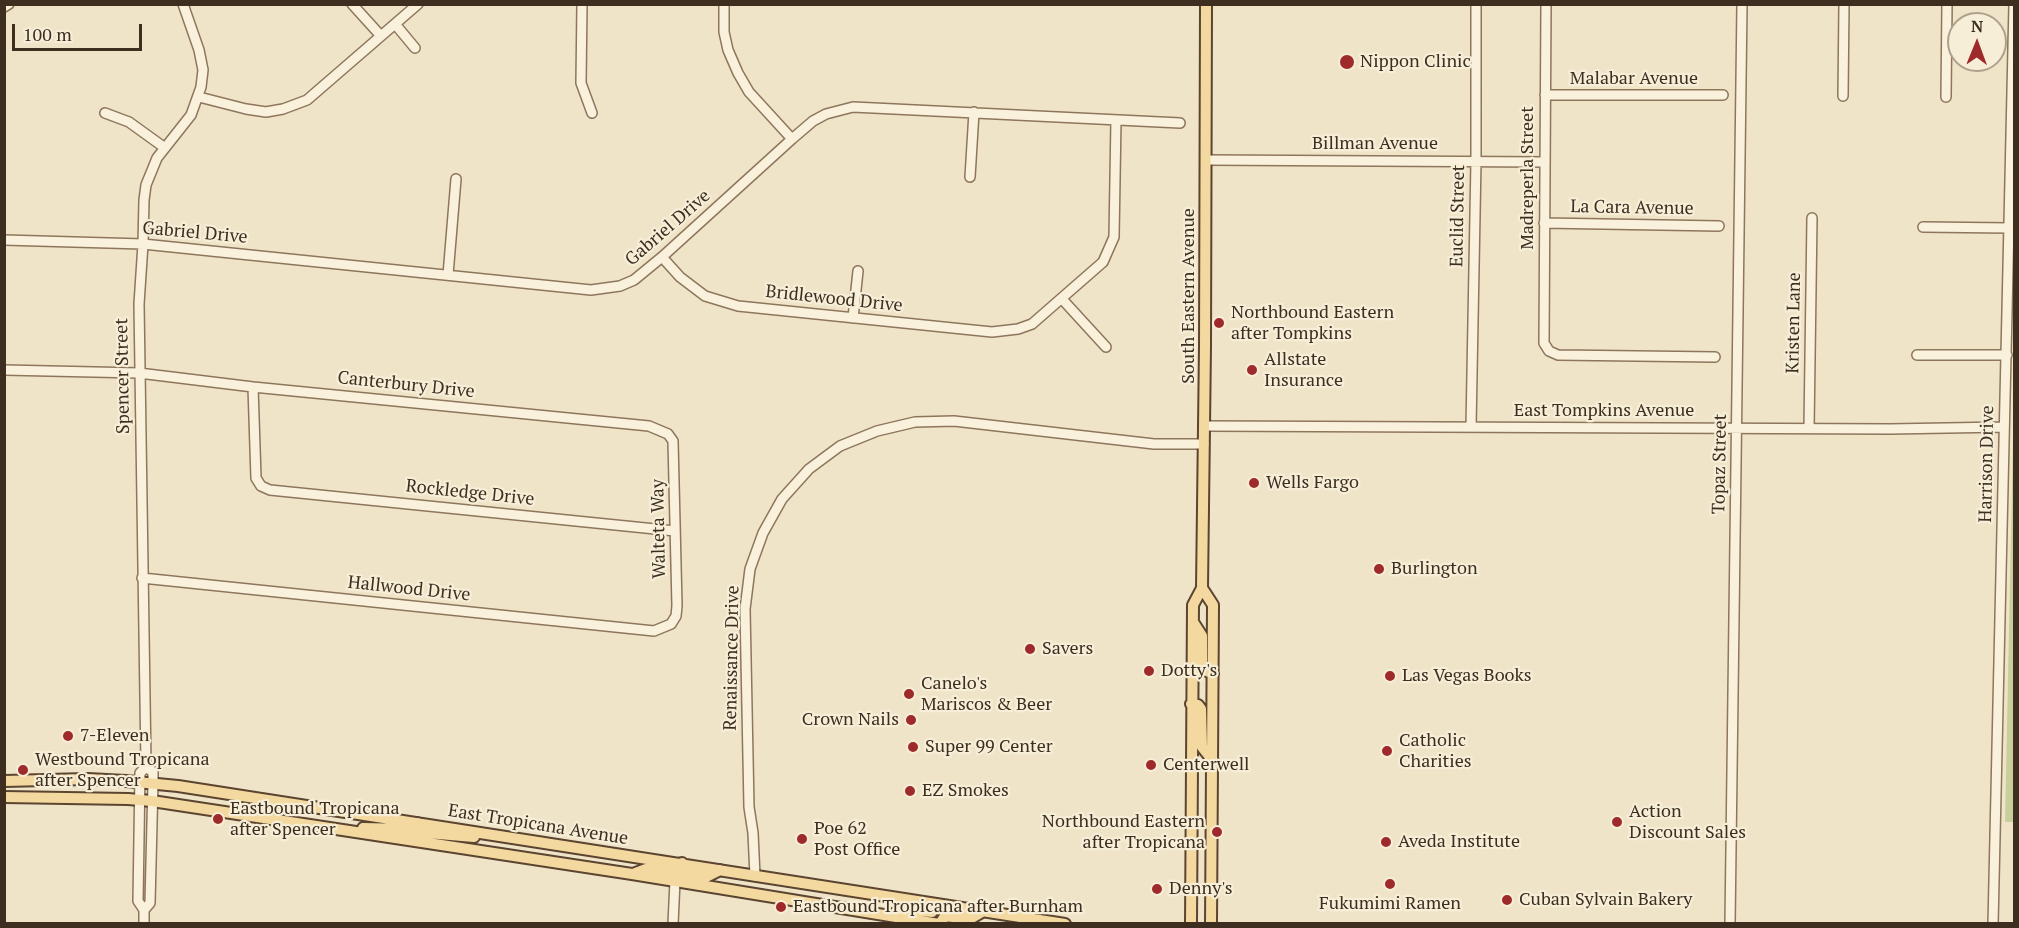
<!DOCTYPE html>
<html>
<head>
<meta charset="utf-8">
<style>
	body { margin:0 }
	#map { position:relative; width:2019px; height:928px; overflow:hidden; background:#f0e4c8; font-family:"PT Serif",serif }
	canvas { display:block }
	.frame { position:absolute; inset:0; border:6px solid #3d2e20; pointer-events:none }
	.north { position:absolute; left:1947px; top:12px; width:60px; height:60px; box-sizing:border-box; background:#f7eed8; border:2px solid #ada18e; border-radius:50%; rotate:1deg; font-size:16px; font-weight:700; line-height:24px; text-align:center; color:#3d2e20 }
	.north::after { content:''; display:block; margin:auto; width:21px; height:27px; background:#9e2a2b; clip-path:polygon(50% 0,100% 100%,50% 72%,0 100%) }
	.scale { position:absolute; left:12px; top:24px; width:130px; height:27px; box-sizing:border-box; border:3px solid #3d2e20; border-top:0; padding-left:8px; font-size:18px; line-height:21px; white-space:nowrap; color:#3d2e20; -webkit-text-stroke:4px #f7eed8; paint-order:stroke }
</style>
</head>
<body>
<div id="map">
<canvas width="2019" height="928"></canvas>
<div class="frame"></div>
<div class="north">N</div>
<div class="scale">100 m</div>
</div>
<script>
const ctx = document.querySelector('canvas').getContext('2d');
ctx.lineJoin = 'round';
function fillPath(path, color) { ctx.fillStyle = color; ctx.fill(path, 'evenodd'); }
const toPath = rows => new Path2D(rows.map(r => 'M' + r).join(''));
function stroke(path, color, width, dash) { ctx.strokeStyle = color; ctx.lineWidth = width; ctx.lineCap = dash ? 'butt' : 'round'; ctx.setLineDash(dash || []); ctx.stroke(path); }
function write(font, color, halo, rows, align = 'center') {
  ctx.font = font + ' "PT Serif",serif'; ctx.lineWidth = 4.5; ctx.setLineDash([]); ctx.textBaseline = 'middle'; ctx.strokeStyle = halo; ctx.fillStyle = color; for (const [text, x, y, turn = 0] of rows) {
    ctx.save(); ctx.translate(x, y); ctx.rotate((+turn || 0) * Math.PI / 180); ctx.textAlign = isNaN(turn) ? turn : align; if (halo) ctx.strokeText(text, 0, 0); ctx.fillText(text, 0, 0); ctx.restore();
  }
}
fillPath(toPath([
	[2014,387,2014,822,2005,822]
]), '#c9cf9b');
const minor = toPath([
	[352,4,381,36],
	[582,4,581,83,592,113],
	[724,4,724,32,728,50,738,73,749,92,792,139],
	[1546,4,1544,343,1549,351,1558,355,1715,357],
	[4,7,9,4],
	[395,24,415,48],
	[1545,95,1723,95],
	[1843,96,1844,4],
	[199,97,246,109,266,112,283,109,307,100,418,4],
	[1946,97,1947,4],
	[105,113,129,122,165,148],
	[1206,160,1544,162],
	[970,177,974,112],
	[1544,223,1719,226],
	[1923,227,2009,228],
	[4,240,143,244,591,290,620,286,634,280,662,257,792,139,813,121,826,114,853,107,1180,123],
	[662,257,680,277,705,296,738,306,992,332,1018,329,1032,324,1103,262,1114,237,1116,120],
	[448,275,456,179],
	[1062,299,1106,347],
	[853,318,858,271],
	[1917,355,2007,355],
	[4,370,139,373,253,387,649,426,668,434,673,441,677,606,676,616,671,624,654,631,142,578],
	[253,387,256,478,261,486,270,490,675,531],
	[1205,426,1890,429,2004,427],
	[1471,427,1476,161,1476,4],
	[1809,428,1812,218],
	[755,876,753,833,749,807,745,609,750,569,763,533,782,499,809,469,840,446,877,431,915,422,954,421,1154,444,1204,444],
	[144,910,150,903,153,783,153,772,146,767],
	[144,924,144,910,138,901,140,773,146,767,146,764,139,304,143,244,144,200,146,185,157,158,191,115,201,87,203,70,199,50,183,4],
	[673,924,675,881],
	[1730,924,1742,4],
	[1993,924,2014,4]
]);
const major = toPath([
	[1202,588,1213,605,1211,924],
	[1193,622,1202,636,1202,663,1205,670,1213,674],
	[1191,704,1198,705,1201,709,1202,747,1213,761],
	[4,781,88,779,126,781,178,786,1065,924],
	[4,797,128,799,152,801,632,874,939,924],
	[363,828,404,829,411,827,418,823],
	[404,838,417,833,427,833,474,837],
	[633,874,646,869,665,872,674,871,680,868,682,863],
	[675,881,676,877,681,874,706,877,720,870],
	[890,916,903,909,932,912,937,904],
	[940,924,945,916,970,919,982,912],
	[1191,924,1193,605,1202,588,1205,346,1206,4]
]);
stroke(minor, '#8d765c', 12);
stroke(major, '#5b4430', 14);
stroke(minor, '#faf1dc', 9);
stroke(major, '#f3d9a0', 10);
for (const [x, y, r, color] of [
	[1347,62,8,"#9e2a2b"],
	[1219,323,6,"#9e2a2b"],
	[1252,370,6,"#9e2a2b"],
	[1254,483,6,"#9e2a2b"],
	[1379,569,6,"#9e2a2b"],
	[1030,649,6,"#9e2a2b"],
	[1149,671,6,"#9e2a2b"],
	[1390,676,6,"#9e2a2b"],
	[909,694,6,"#9e2a2b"],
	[911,720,6,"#9e2a2b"],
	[68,736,6,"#9e2a2b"],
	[913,747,6,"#9e2a2b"],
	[1387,751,6,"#9e2a2b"],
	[1151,765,6,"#9e2a2b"],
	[23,770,6,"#9e2a2b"],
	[910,791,6,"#9e2a2b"],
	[218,819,6,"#9e2a2b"],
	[1617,822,6,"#9e2a2b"],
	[1217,832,6,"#9e2a2b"],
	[802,839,6,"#9e2a2b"],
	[1386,842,6,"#9e2a2b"],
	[1390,884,6,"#9e2a2b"],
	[1157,889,6,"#9e2a2b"],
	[1507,900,6,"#9e2a2b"],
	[781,907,6,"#9e2a2b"]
]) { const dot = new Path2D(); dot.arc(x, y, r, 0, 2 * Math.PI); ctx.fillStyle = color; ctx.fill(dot); stroke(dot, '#f7eed8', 2); }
write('18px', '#3d2e20', '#f7eed8', [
	["Nippon Clinic",1360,62],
	["Northbound Eastern",1231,313],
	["after Tompkins",1231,334],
	["Allstate",1264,360],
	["Insurance",1264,381],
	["Wells Fargo",1266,483],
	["Burlington",1391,569],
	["Savers",1042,649],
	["Dotty's",1161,671],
	["Las Vegas Books",1402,676],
	["Canelo's",921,684],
	["Mariscos & Beer",921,705],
	["Crown Nails",899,720,"right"],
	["7-Eleven",80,736],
	["Catholic",1399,741],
	["Charities",1399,762],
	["Super 99 Center",925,747],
	["Westbound Tropicana",35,760],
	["after Spencer",35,781],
	["Centerwell",1163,765],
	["EZ Smokes",922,791],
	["Eastbound Tropicana",230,809],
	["after Spencer",230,830],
	["Action",1629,812],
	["Discount Sales",1629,833],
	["Northbound Eastern",1205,822,"right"],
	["after Tropicana",1205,843,"right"],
	["Poe 62",814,829],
	["Post Office",814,850],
	["Aveda Institute",1398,842],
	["Denny's",1169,889],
	["Cuban Sylvain Bakery",1519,900],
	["Fukumimi Ramen",1390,904,"center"],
	["Eastbound Tropicana after Burnham",793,907]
], 'left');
write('18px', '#3d2e20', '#f7eed8', [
	["Malabar Avenue",1634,79],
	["Billman Avenue",1375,144],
	["Madreperla Street",1528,178,-90],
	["La Cara Avenue",1632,208,1],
	["Euclid Street",1458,216,-89],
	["Gabriel Drive",668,228,-41],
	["Gabriel Drive",195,233,5],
	["South Eastern Avenue",1189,296,-90],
	["Bridlewood Drive",834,299,6],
	["Kristen Lane",1794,323,-89],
	["Spencer Street",123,376,-91],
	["Canterbury Drive",406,385,6],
	["East Tompkins Avenue",1604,411],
	["Topaz Street",1720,464,-89],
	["Harrison Drive",1987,464,-89],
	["Rockledge Drive",470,493,6],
	["Walteta Way",659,529,-91],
	["Hallwood Drive",409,589,6],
	["Renaissance Drive",732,658,-89],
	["East Tropicana Avenue",538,825,9]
]);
</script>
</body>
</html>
